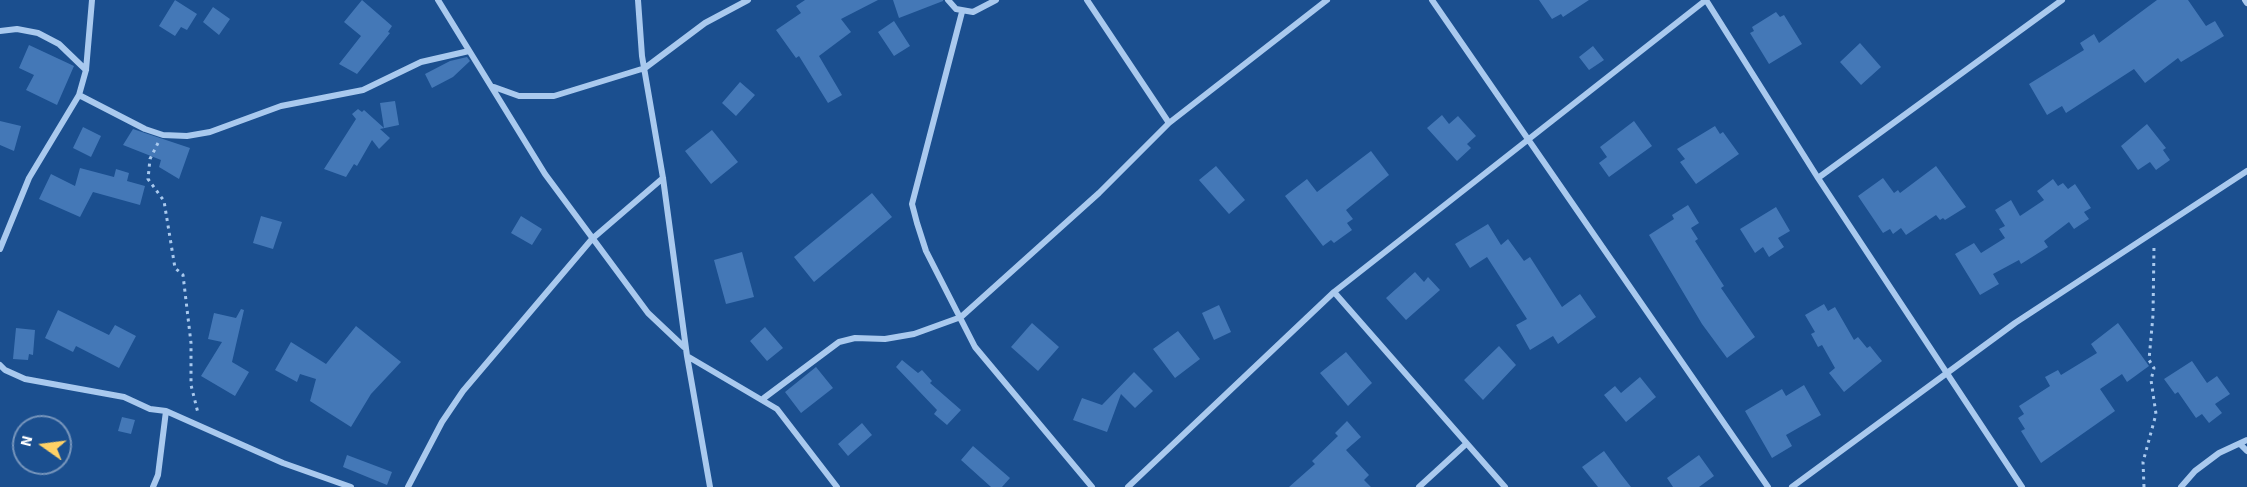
<!DOCTYPE html>
<html>
<head>
<meta charset="utf-8">
<style>
	body { margin:0 }
	#map { position:relative; width:2247px; height:487px; overflow:hidden; background:#1b4f8f; font-family:"Source Sans 3",sans-serif }
	canvas { display:block }
	.north { position:absolute; left:12px; top:415px; width:60px; height:60px; box-sizing:border-box; background:#1b4f8f; border:2px solid #7695bc; border-radius:50%; rotate:284deg; font-size:16px; font-weight:700; line-height:24px; text-align:center; color:#fff }
	.north::after { content:''; display:block; margin:auto; width:21px; height:27px; background:#ffd166; clip-path:polygon(50% 0,100% 100%,50% 72%,0 100%) }
</style>
</head>
<body>
<div id="map">
<canvas width="2247" height="487"></canvas>
<div class="north">N</div>
</div>
<script>
const ctx = document.querySelector('canvas').getContext('2d');
ctx.lineJoin = 'round';
function fillPath(path, color) { ctx.fillStyle = color; ctx.fill(path, 'evenodd'); }
const toPath = rows => new Path2D(rows.map(r => 'M' + r).join(''));
function stroke(path, color, width, dash) { ctx.strokeStyle = color; ctx.lineWidth = width; ctx.lineCap = dash ? 'butt' : 'round'; ctx.setLineDash(dash || []); ctx.stroke(path); }
fillPath(toPath([
	[175,0,197,14,187,30,181,27,175,36,159,26],
	[362,0,392,26,388,32,390,33,357,74,339,64,361,36,344,22],
	[805,0,878,0,841,19,851,32,819,56,842,95,828,103,799,56,796,58,776,30,801,13,796,6],
	[893,0,943,0,943,1,899,18],
	[1539,0,1589,0,1563,17,1561,14,1552,19],
	[2157,0,2188,0,2206,26,2215,21,2224,36,2181,62,2178,58,2145,83,2134,69,2066,113,2062,106,2047,115,2029,84,2084,50,2080,43,2094,34,2099,43],
	[213,7,230,19,219,35,203,22],
	[1776,12,1780,17,1784,15,1802,44,1769,64,1750,33,1754,31,1752,27],
	[894,21,910,46,894,56,878,32],
	[1860,43,1881,67,1861,85,1840,62],
	[29,45,74,66,57,105,26,90,34,75,19,68],
	[1593,46,1604,60,1589,70,1579,57],
	[467,57,470,61,453,77,432,88,425,74,450,61],
	[740,82,755,95,736,116,722,103],
	[395,101,399,125,380,129,390,138,379,149,372,140,357,166,354,164,346,177,324,169,356,119,352,114,358,109,362,112,364,110,384,128,380,103],
	[1442,115,1449,124,1458,116,1476,136,1467,144,1471,148,1457,161,1427,128],
	[0,121,21,126,14,151,0,145],
	[1634,121,1652,146,1609,177,1599,163,1607,157,1600,147],
	[2147,124,2166,148,2163,150,2170,160,2156,170,2150,162,2138,170,2121,146],
	[1715,126,1720,134,1723,132,1739,154,1696,184,1680,162,1685,159,1677,149],
	[83,127,101,136,91,157,73,148],
	[133,129,190,148,179,179,159,167,161,160,123,145],
	[712,130,738,162,711,184,685,151],
	[1371,151,1389,175,1346,210,1353,219,1347,223,1352,230,1334,243,1331,240,1323,246,1285,196,1307,179,1317,192],
	[1216,166,1245,200,1229,214,1199,180],
	[1936,166,1966,207,1945,220,1943,218,1940,220,1936,215,1906,235,1901,228,1893,234,1890,229,1883,233,1858,196,1883,178,1894,193,1898,190,1900,193],
	[80,168,114,177,116,169,129,173,127,181,145,186,140,205,93,192,80,217,39,199,51,174,75,186],
	[2053,179,2058,186,2063,183,2068,189,2075,184,2091,208,2084,212,2089,219,2074,229,2069,222,2044,241,2048,247,2021,264,2019,260,1993,274,1999,284,1980,295,1955,254,1974,243,1981,253,2005,238,1999,229,2005,226,1995,210,2011,200,2020,216,2044,200,2037,191],
	[872,193,892,217,814,282,794,257],
	[1688,205,1699,223,1691,228,1698,239,1695,241,1724,286,1721,288,1755,337,1727,358,1702,324,1649,235,1674,219,1672,215],
	[1776,207,1790,231,1778,238,1784,247,1769,257,1763,247,1755,253,1740,229],
	[261,216,282,222,273,249,253,243],
	[521,216,542,229,532,245,511,233],
	[1488,224,1501,245,1508,239,1524,261,1530,257,1562,307,1580,294,1596,317,1558,344,1553,336,1530,350,1516,325,1527,319,1487,257,1470,268,1455,244],
	[742,252,754,297,726,304,714,260],
	[1415,272,1424,282,1428,277,1440,290,1406,320,1386,298],
	[1824,304,1828,311,1835,307,1854,340,1858,337,1867,348,1870,346,1882,361,1844,392,1829,373,1835,368,1822,345,1818,347,1811,334,1815,332,1805,315],
	[1219,305,1231,332,1214,340,1202,313],
	[241,309,244,310,232,362,249,372,235,396,201,376,222,342,208,339,214,313,236,318],
	[58,310,109,335,115,325,136,336,119,368,76,346,73,352,45,338],
	[1032,323,1059,347,1038,371,1011,347],
	[2118,323,2149,366,2127,382,2122,374,2100,389,2115,411,2041,463,2021,431,2025,429,2018,418,2024,414,2019,406,2050,386,2045,377,2058,370,2061,375,2097,353,2091,344],
	[356,326,401,362,371,394,351,427,310,401,316,379,300,374,297,382,275,370,291,342,326,364],
	[765,327,783,348,767,361,750,341],
	[16,328,35,330,33,355,29,354,28,360,13,359],
	[1178,331,1200,359,1175,378,1153,349],
	[1499,346,1516,365,1483,400,1464,380],
	[1346,352,1372,383,1348,406,1320,373],
	[902,360,918,373,922,370,932,381,930,383,961,410,947,425,934,414,937,410,896,367],
	[2192,361,2207,383,2217,376,2230,394,2215,404,2222,413,2209,423,2202,414,2196,418,2178,392,2175,394,2164,379],
	[816,367,833,388,801,413,785,392],
	[1134,372,1153,391,1135,408,1121,394,1107,432,1073,420,1082,398,1102,405],
	[1640,377,1656,397,1626,422,1604,395,1615,386,1621,393],
	[1804,385,1821,415,1786,435,1792,446,1772,458,1745,411,1782,389,1786,396],
	[122,417,135,420,131,434,118,431],
	[1347,421,1361,437,1346,450,1369,475,1364,480,1371,487,1289,487,1315,464,1312,461,1338,436,1335,433],
	[862,423,872,435,848,456,838,444],
	[973,446,1010,478,1002,487,991,487,961,460],
	[1604,451,1620,473,1631,487,1598,487,1582,467],
	[347,455,392,472,387,485,343,467],
	[1699,455,1714,476,1699,487,1673,487,1667,478]
]), '#4478b7');
stroke(toPath([
	[158,143,150,159,148,179,164,201,175,268,183,275,191,343,191,385,198,413],
	[2144,487,2143,462,2156,414,2151,380,2154,368,2149,360,2153,315,2154,246]
]), '#a9c9ee', 3, [3, 4.5]);
stroke(toPath([
	[438,0,545,174,648,313,684,347],
	[638,0,642,56,663,178,687,356,777,409,837,487],
	[948,0,956,9,973,12,996,0],
	[1087,0,1169,123],
	[1432,0,1768,487],
	[1706,0,1818,178,2022,487],
	[2245,0,2247,3],
	[962,12,912,204,917,223,926,251,975,347,1092,487],
	[0,31,17,29,38,33,59,44,86,70],
	[494,87,519,96,554,96,645,68,705,23,748,0],
	[79,95,145,129,163,135,187,136,210,132,281,106,363,90,421,62,469,51],
	[1818,178,2062,0],
	[0,249,29,178,79,95,86,70,92,0],
	[1334,292,1505,487],
	[687,356,710,487],
	[0,365,5,370,25,379,124,397,150,409,166,411,283,463,351,487],
	[764,398,839,342,855,338,885,339,914,334,961,317,1099,193,1169,123,1327,0],
	[2240,444,2247,451],
	[153,487,158,475,166,411],
	[408,487,442,422,463,391,592,239,663,178],
	[1128,487,1334,292,1706,0],
	[1419,487,1466,444],
	[1792,487,2015,323,2247,171],
	[2181,487,2195,471,2219,453,2247,440]
]), '#a9c9ee', 6);
</script>
</body>
</html>
